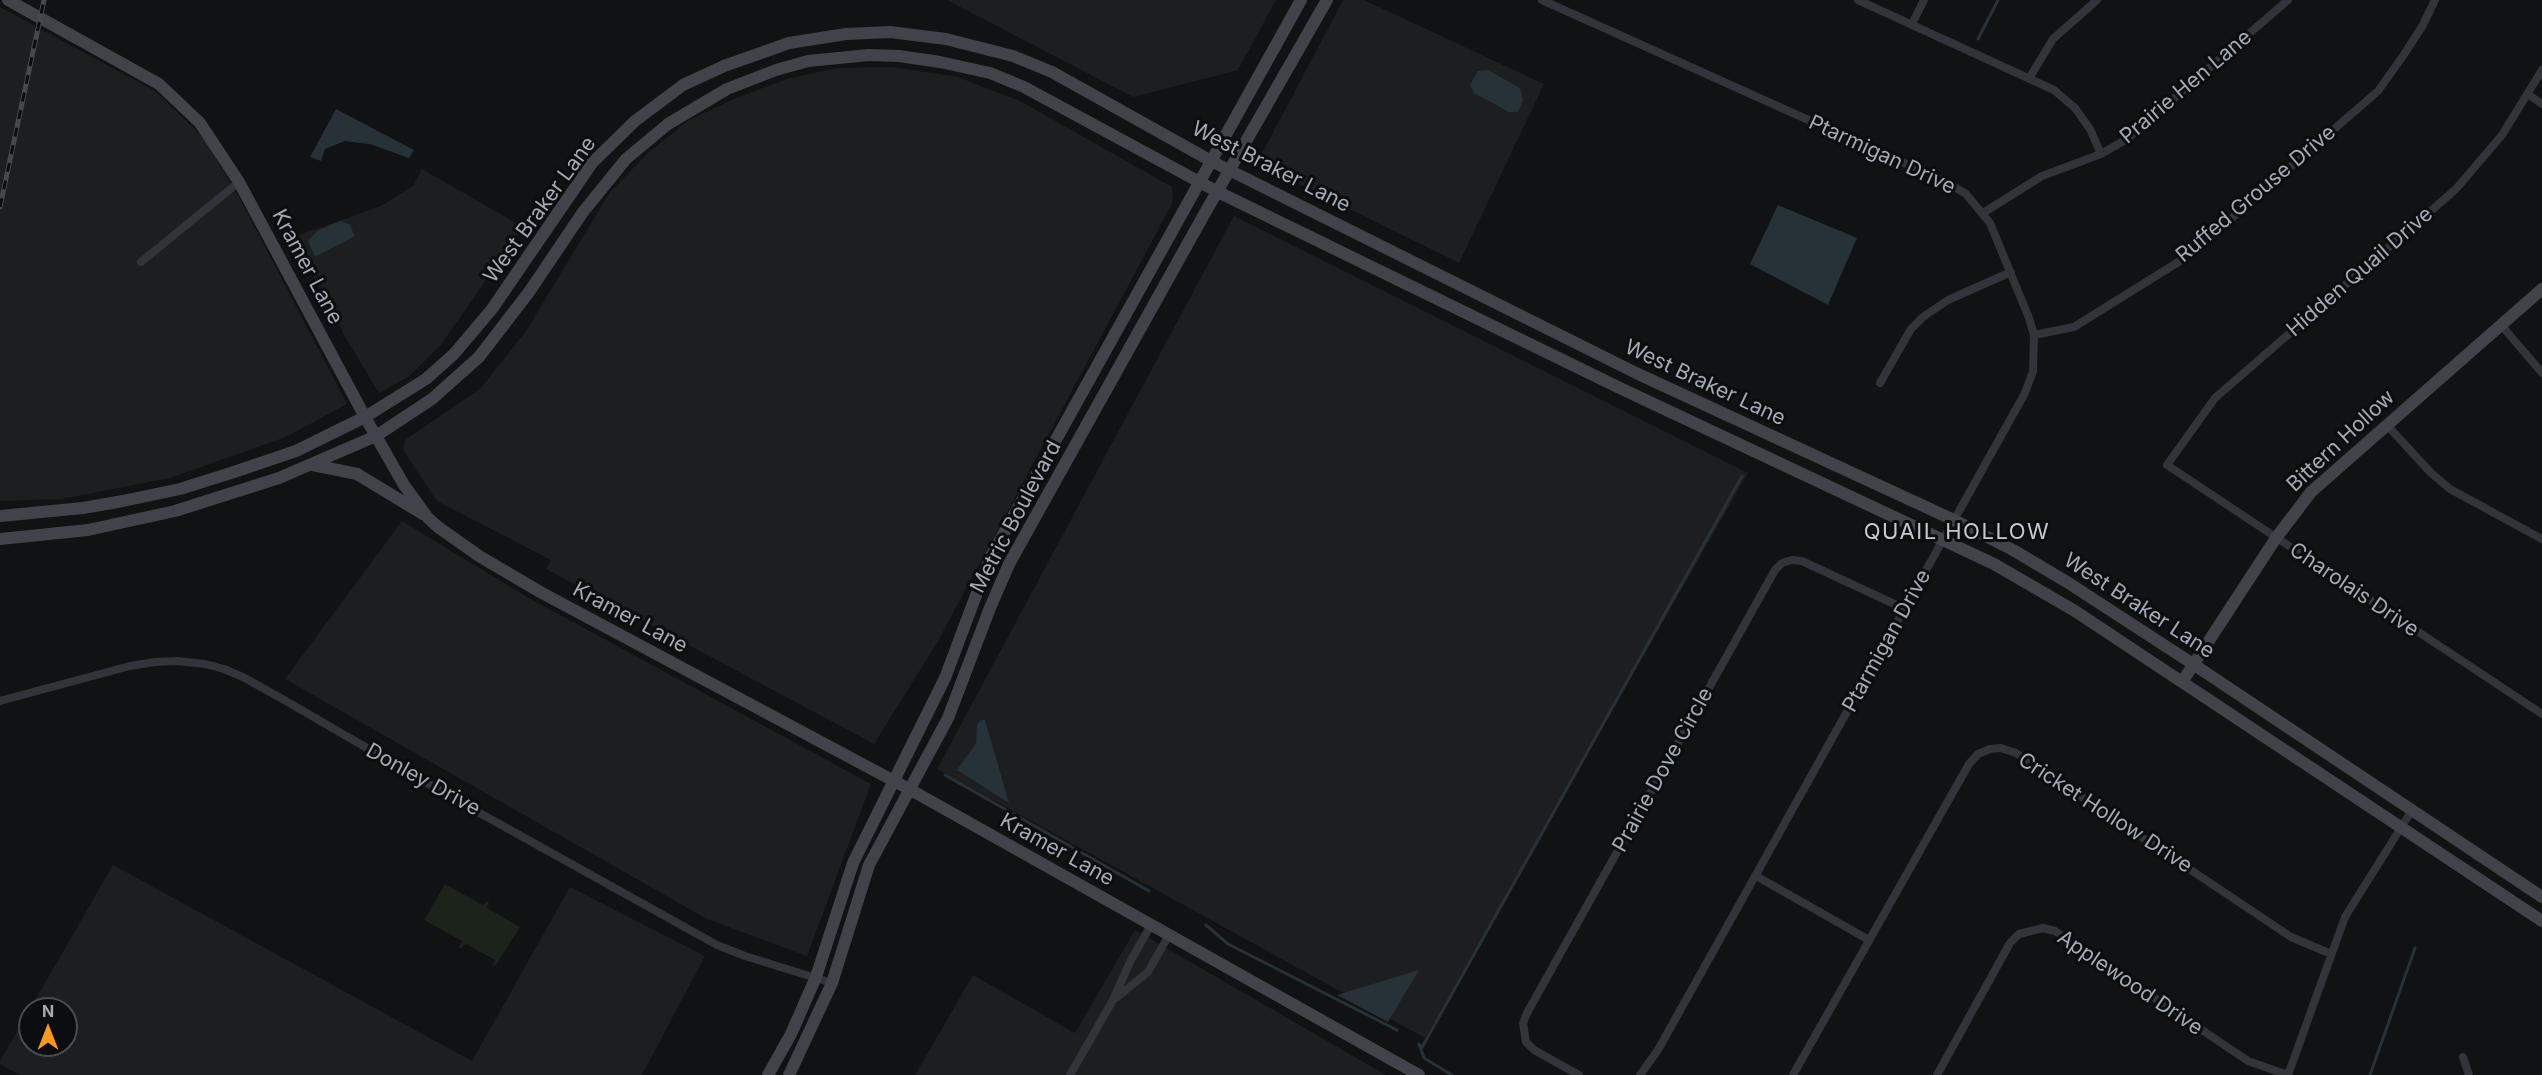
<!DOCTYPE html>
<html>
<head>
<meta charset="utf-8">
<style>
	body { margin:0 }
	#map { position:relative; width:2542px; height:1075px; overflow:hidden; background:#111213; font-family:Inter,sans-serif }
	canvas { display:block }
	.north { position:absolute; left:18px; top:997px; width:60px; height:60px; box-sizing:border-box; background:#0c0d0e; border:2px solid #484c51; border-radius:50%; rotate:0deg; font-size:16px; font-weight:700; line-height:24px; text-align:center; color:#a1aab5 }
	.north::after { content:''; display:block; margin:auto; width:21px; height:27px; background:#ff991e; clip-path:polygon(50% 0,100% 100%,50% 72%,0 100%) }
</style>
</head>
<body>
<div id="map">
<canvas width="2542" height="1075"></canvas>
<div class="north">N</div>
</div>
<script>
const ctx = document.querySelector('canvas').getContext('2d');
ctx.lineJoin = 'round';
function fillPath(path, color) { ctx.fillStyle = color; ctx.fill(path, 'evenodd'); }
const toPath = rows => new Path2D(rows.map(r => 'M' + r).join(''));
function stroke(path, color, width, dash) { ctx.strokeStyle = color; ctx.lineWidth = width; ctx.lineCap = dash ? 'butt' : 'round'; ctx.setLineDash(dash || []); ctx.stroke(path); }
function write(font, color, halo, rows, align = 'center') {
  ctx.font = font + ' Inter,sans-serif'; ctx.lineWidth = 6; ctx.setLineDash([]); ctx.textBaseline = 'middle'; ctx.strokeStyle = halo; ctx.fillStyle = color; for (const [text, x, y, turn = 0] of rows) {
    ctx.save(); ctx.translate(x, y); ctx.rotate((+turn || 0) * Math.PI / 180); ctx.textAlign = isNaN(turn) ? turn : align; if (halo) ctx.strokeText(text, 0, 0); ctx.fillText(text, 0, 0); ctx.restore();
  }
}
fillPath(toPath([
	[947,0,1276,0,1238,70,1133,97],
	[1343,0,1364,0,1544,84,1459,263,1257,163],
	[0,7,155,91,203,137,239,197,347,404,286,437,170,478,62,499,0,501],
	[892,67,958,77,1022,102,1172,187,1173,202,937,643,874,744,546,569,551,560,437,501,403,450,405,440,480,389,526,331,610,192,649,152,689,120,736,98,787,79,837,68],
	[422,169,523,227,440,346,408,377,379,393,344,335,293,237,381,206,413,186],
	[1234,216,1748,473,1425,1038,937,769],
	[402,521,527,597,871,784,807,956,707,919,285,679],
	[113,865,472,1061,570,887,705,956,642,1075,20,1075,0,1064,0,1061],
	[30,1009,66,1009,66,1045,30,1045],
	[1135,930,1386,1075,915,1075,973,975,1075,1033]
]), '#1d1e20');
fillPath(toPath([
	[445,884,483,905,489,900,487,908,520,927,496,965,492,966,495,960,466,944,460,949,459,947,462,941,424,920]
]), '#1b231b');
fillPath(toPath([
	[1488,70,1520,88,1523,100,1518,112,1509,112,1474,93,1470,85,1478,71],
	[336,109,414,150,409,158,370,144,345,141,325,149,321,161,310,157],
	[1778,205,1857,238,1828,305,1750,264],
	[340,221,349,224,355,236,315,257,308,241,317,231],
	[981,720,985,720,1009,803,957,770,976,743,977,725],
	[1419,970,1388,1022,1337,995]
]), '#273238');
stroke(toPath([
	[1978,39,1998,0],
	[945,775,1149,891],
	[1206,925,1228,944,1397,1030],
	[1419,1044,1424,1058,1452,1075],
	[1421,1049,1742,476],
	[2370,1075,2415,948]
]), '#273238', 3);
stroke(toPath([
	[1542,0,1946,182,1966,194,1990,223,2029,318,2034,335,2033,371,2025,393,1658,1050,1640,1075],
	[1858,0,2054,90,2075,108,2090,129,2101,154],
	[1912,24,1924,0],
	[2542,70,2502,135,2456,189,2215,398,2167,465,2542,714],
	[2030,77,2053,39,2097,0],
	[2529,95,2542,104],
	[1983,213,2042,176,2101,154,2127,139,2288,0],
	[141,262,239,182],
	[2502,326,2542,373],
	[2034,335,2074,327,2180,261,2202,244,2378,91,2403,56,2423,25,2435,0],
	[1880,383,1911,329,1923,317,1948,300,2011,272],
	[2386,424,2431,473,2450,489,2542,539],
	[0,701,130,666,155,662,177,661,205,664,224,669,243,677,286,701,460,802,717,945,745,956,832,983],
	[1756,876,1869,940],
	[1116,998,1148,972,1169,935],
	[2463,1057,2469,1075],
	[1070,1075,1113,1000,1130,962,1151,925],
	[1579,1075,1534,1050,1526,1042,1523,1023,1527,1013,1775,570,1782,563,1792,560,1802,561,1905,609],
	[1793,1075,1969,764,1978,754,1990,749,2001,748,2016,753,2291,937,2331,954],
	[1937,1075,2010,943,2019,934,2043,928,2055,931,2248,1061,2288,1075,2345,917,2412,810]
]), '#323439', 8);
stroke(toPath([
	[8,0,159,84,200,123,239,182,365,417,404,485,428,518,438,527,479,556,542,593,909,789,1419,1075],
	[313,465,357,474,423,514],
	[0,516,83,508,123,501,180,489,231,473,296,451,365,417,426,379,454,354,492,309,592,163,635,121,683,85,724,66,789,43,846,34,890,32,946,39,1013,56,1052,72,1213,162,1636,373,1956,521,2013,550,2067,582,2193,664,2542,897],
	[0,539,88,530,175,511,279,478,376,436,432,399,479,357,529,292,583,212,626,159,668,124,727,89,776,70,808,61,869,55,899,56,940,62,990,73,1024,87,1218,192,1624,390,1994,564,2075,611,2542,921],
	[2182,682,2276,538,2311,492,2542,289],
	[768,1075,791,1034,816,977,853,863,945,678,990,558,1301,0],
	[789,1075,832,983,869,865,948,718,990,608,1009,564,1206,211,1327,0]
]), '#404349', 12);
const rail = toPath([
	[0,207,44,0]
]);
stroke(rail, '#45484e', 5);
stroke(rail, '#0c0d0e', 3, [9]);
write('21px', '#a1aab5', '#0c0d0e', [
	["Prairie Hen Lane",2186,87,-40],
	["Ptarmigan Drive",1882,155,25],
	["West Braker Lane",1271,167,27],
	["Ruffed Grouse Drive",2256,194,-40],
	["West Braker Lane",540,210,-54],
	["Kramer Lane",307,267,62],
	["Hidden Quail Drive",2360,272,-41],
	["West Braker Lane",1705,383,25],
	["Bittern Hollow",2341,441,-43],
	["Metric Boulevard",1016,517,-62],
	["Charolais Drive",2354,590,34],
	["West Braker Lane",2139,606,33],
	["Kramer Lane",630,618,28],
	["Ptarmigan Drive",1887,641,-61],
	["Prairie Dove Circle",1663,770,-61],
	["Donley Drive",423,780,29],
	["Cricket Hollow Drive",2105,813,33],
	["Kramer Lane",1057,850,29],
	["Applewood Drive",2130,983,34]
]);
ctx.letterSpacing = '1.5px';
write('22px', '#c3c8d1', '#0c0d0e', [
	["QUAIL HOLLOW",1957,532]
]);
ctx.letterSpacing = '0px';
</script>
</body>
</html>
